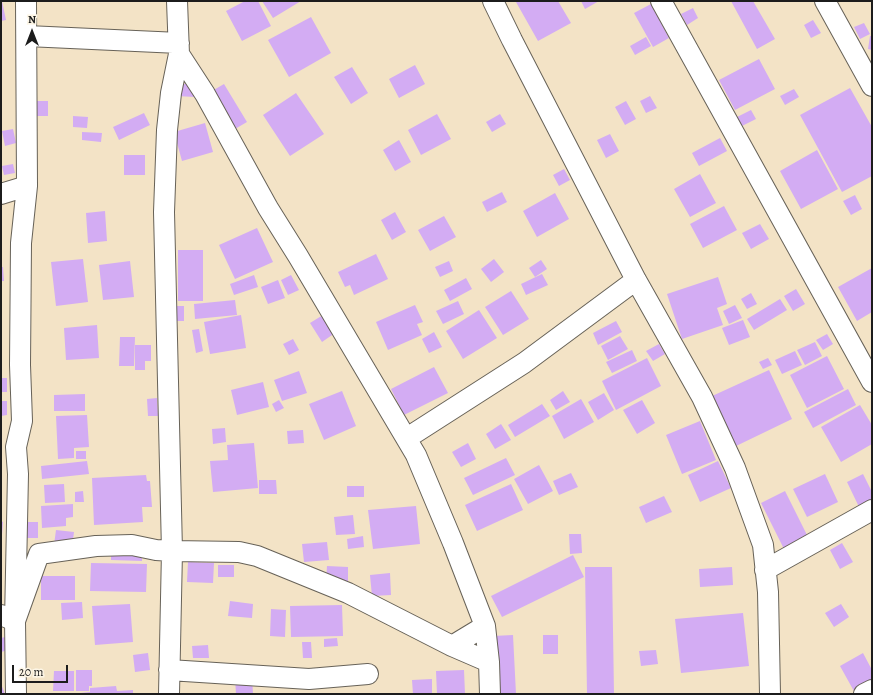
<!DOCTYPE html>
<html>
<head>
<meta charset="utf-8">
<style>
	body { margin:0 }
	#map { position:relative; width:873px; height:695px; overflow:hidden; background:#f3e3c6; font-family:Alegreya,serif }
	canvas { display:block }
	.frame { position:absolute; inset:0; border:2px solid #1c1c1c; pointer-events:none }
	.north { position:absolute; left:12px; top:12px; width:40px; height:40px; -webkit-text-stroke:3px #fcf5e5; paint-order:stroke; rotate:0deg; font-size:11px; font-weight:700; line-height:16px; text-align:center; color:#1c1c1c }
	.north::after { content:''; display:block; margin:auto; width:14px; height:18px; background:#1c1c1c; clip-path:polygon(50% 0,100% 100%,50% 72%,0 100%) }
	.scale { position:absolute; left:12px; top:665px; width:56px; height:18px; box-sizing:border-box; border:2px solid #1c1c1c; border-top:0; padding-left:5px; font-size:12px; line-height:14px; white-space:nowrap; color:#1c1c1c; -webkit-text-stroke:3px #fcf5e5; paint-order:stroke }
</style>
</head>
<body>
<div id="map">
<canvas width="873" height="695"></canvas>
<div class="frame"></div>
<div class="north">N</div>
<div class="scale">20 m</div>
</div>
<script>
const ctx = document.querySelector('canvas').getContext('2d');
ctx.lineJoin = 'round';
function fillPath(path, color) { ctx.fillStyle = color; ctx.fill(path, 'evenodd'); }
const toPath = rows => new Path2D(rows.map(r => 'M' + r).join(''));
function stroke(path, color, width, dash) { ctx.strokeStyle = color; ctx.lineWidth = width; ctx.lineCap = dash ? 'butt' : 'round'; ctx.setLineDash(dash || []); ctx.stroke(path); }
fillPath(toPath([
	[1,1,2,1,6,20,1,21],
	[245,1,258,1,271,26,242,41,226,11],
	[262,1,301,1,273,18],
	[519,1,558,1,571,23,538,41,516,2],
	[581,1,599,1,585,9],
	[731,1,753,1,775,39,757,49],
	[651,4,669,38,653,47,634,13],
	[693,8,698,18,687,25,681,14],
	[311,17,331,53,289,77,268,40],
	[813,20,821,33,811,38,804,25],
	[864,23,870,34,860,39,854,27],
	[870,36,872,36,872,50,868,49],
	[646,37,651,46,635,55,630,46],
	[759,59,775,89,735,110,719,80],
	[415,65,425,84,399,98,389,79],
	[352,67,368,93,351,104,334,77],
	[176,84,195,84,195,97,176,96],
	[224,84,247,122,235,129,212,91],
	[850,88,872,127,872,176,842,192,800,115],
	[794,89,799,97,785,105,780,96],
	[296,93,324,134,290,156,263,115],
	[650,96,657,108,646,113,640,101],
	[31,101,48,101,48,116,31,116],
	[626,101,636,119,625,125,615,107],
	[751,110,756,119,740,127,735,118],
	[144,113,150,125,119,140,113,127],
	[437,114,451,139,421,155,408,130],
	[500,114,506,124,492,132,486,122],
	[73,116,88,117,87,128,73,127],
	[205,123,213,152,182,161,174,132],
	[13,129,16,143,5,146,2,131],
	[82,132,102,133,101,142,82,140],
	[610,134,619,151,606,158,597,140],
	[720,138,727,151,699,166,692,153],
	[399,140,411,162,395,171,383,150],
	[817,150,838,189,801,209,780,171],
	[124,155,145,155,145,175,124,175],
	[13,164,15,173,4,175,2,166],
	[564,169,570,180,559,186,553,175],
	[700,174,716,203,690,217,674,189],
	[502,192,507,202,487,212,482,202],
	[555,193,569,219,537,237,523,211],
	[855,195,862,209,851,215,843,201],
	[724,206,737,230,703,248,690,224],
	[105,211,107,241,88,243,86,213],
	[395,212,406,232,392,240,381,220],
	[444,216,456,237,430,251,418,230],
	[760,224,769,239,751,249,742,233],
	[257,228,273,262,235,279,219,245],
	[178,250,203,250,203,301,178,301],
	[376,254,388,279,354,295,350,285,345,287,338,272],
	[83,259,88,302,56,306,51,262],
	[494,259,504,272,491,282,481,269],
	[541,260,547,269,535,277,529,268],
	[130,261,134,297,103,300,99,265],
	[449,261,453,271,440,277,435,267],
	[1,267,3,267,4,281,1,281],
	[872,268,872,312,857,321,838,287],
	[542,274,548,285,526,295,521,284],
	[254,275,258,287,234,295,230,284],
	[291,275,299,290,288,295,281,280],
	[718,277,727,304,717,308,723,325,682,339,667,294],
	[466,278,472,289,450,301,444,290],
	[278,280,285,298,268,304,261,287],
	[796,289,805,304,793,311,784,296],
	[511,291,529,319,503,335,485,307],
	[751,293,757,304,747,309,741,299],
	[780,299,787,310,754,330,747,319],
	[235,300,237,315,195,319,194,304],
	[458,301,464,314,443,324,436,311],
	[415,305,423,322,417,324,422,335,388,350,376,322],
	[735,305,742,318,729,324,723,311],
	[177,306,184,306,184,321,177,321],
	[479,310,497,338,463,359,446,331],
	[241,315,246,348,210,354,204,322],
	[323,315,335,333,322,342,310,323],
	[743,320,750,337,729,345,722,328],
	[616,321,622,332,598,345,593,333],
	[97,325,99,358,66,360,64,328],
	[199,329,203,351,196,353,192,330],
	[434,332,442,347,429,353,422,339],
	[827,334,833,344,823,350,816,340],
	[620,336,628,349,608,360,601,346],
	[120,337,135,337,134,366,119,366],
	[293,339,299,350,289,355,283,344],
	[815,342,822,356,805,365,797,350],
	[659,344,665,354,653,361,646,351],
	[135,345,151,345,151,361,145,361,145,370,135,370],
	[632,350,637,361,612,373,606,362],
	[795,351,802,365,782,374,775,360],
	[827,356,844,389,807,408,790,375],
	[647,358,661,386,616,410,602,381],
	[768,358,772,365,763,369,759,362],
	[434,367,448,393,404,415,391,389],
	[769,370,792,419,734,447,710,397],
	[299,371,307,393,282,401,274,380],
	[1,378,7,378,7,392,1,392],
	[263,382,269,407,237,415,231,390],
	[848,389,856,405,813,428,804,412],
	[342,391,356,426,324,440,309,404],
	[563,391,570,402,556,410,550,400],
	[604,393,614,410,598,420,588,402],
	[85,394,85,411,54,411,54,395],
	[157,398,158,416,148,416,147,399],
	[581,399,594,422,564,439,552,416],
	[279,400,284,408,276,412,272,404],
	[642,400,655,423,637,434,623,410],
	[1,401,7,401,7,415,1,416],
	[542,404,550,416,515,437,508,425],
	[860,405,872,425,872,444,841,462,821,427],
	[87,415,89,447,74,448,74,458,58,459,56,416],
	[700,421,716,460,682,474,666,435],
	[501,424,511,440,495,449,486,434],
	[225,428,226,442,213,444,212,429],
	[303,430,304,443,288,444,287,431],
	[254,443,258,488,213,492,210,461,228,460,227,445],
	[468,443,476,459,461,467,452,452],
	[76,451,86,451,86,459,76,459],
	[506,458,515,475,473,495,464,478],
	[87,461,89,474,42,479,41,466],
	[718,461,731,488,700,502,688,475],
	[539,465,553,491,528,504,514,479],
	[571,473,578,487,559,495,553,481],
	[825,474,838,502,807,517,793,489],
	[863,474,872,492,872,503,860,509,847,482],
	[146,475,147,481,150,481,152,507,142,507,143,522,94,525,92,478],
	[259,480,276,480,277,494,259,494],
	[64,484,65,502,45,503,44,485],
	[511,484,523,510,477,531,465,505],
	[347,486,364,486,364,497,347,497],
	[83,491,84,502,75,502,75,492],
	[785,491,808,537,784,549,761,503],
	[664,496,672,512,646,523,639,507],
	[73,504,73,517,66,518,66,526,42,528,41,506],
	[416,506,420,544,373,549,368,510],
	[353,515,355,534,336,535,334,517],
	[1,521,3,522,2,535,1,535],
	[24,522,38,522,38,538,24,538],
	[56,530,74,532,72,547,54,545],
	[569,534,581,534,582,553,570,554],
	[363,536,364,547,348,549,347,539],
	[327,542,329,560,304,562,302,544],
	[842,543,853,562,840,569,830,550],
	[111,552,142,552,142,561,111,560],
	[573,555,584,577,502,617,491,596],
	[188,562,214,563,213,583,187,582],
	[91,563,147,564,146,592,90,591],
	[218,565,234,565,234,577,218,577],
	[327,566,348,567,348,582,326,582],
	[585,567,612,567,614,694,587,694],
	[732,567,733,585,700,587,699,569],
	[390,573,391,595,372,596,370,575],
	[41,576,75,576,75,600,41,600],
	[230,601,253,604,252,618,228,616],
	[82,602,83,618,62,620,61,603],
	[130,604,133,642,95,645,92,606],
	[841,604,849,617,834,627,825,613],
	[342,605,343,636,291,637,290,606],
	[271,609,286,610,285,637,270,636],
	[743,613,749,666,681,673,675,619],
	[513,635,516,694,496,694,493,636],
	[543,635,558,635,558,654,543,654],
	[5,637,8,650,1,652,1,638],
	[337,638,338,646,324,647,324,639],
	[302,642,311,642,312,658,303,658],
	[208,645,209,658,193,658,192,646],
	[656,650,658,664,641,666,639,651],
	[148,653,150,670,135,672,133,655],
	[863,653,872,670,872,683,855,693,840,666],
	[76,670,92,670,92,686,89,686,89,691,76,691],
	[464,670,465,694,437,694,436,671],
	[54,671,74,671,74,691,53,691],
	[252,677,253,694,236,694,235,678],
	[432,679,432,694,413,694,412,680],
	[1,684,5,694,1,694],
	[116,686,117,691,133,690,133,694,81,694,81,693,90,692,90,688]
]), '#d3acf3');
const minor = toPath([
	[493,1,512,40,636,280,702,397,735,468,763,545,768,592,770,694],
	[661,1,872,382],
	[825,1,872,86],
	[27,36,179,43],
	[179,54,205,94,268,208,298,256,416,455,453,543,485,626,489,662,490,694],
	[1,194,27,186],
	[407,438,524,363,636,280],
	[765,570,872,510],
	[1,615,15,621,18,474,16,447,22,421,20,365,21,243,27,186,26,1],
	[452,646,485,626],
	[169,670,309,679,368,674],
	[16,694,15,621,39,554,96,546,132,545,156,550,172,551,239,552,257,556,348,593,452,646,489,662],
	[169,694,172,551,164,212,167,130,171,93,179,54,177,1],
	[864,694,872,690]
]);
stroke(minor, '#676258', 22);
stroke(minor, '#fff', 20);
</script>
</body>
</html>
